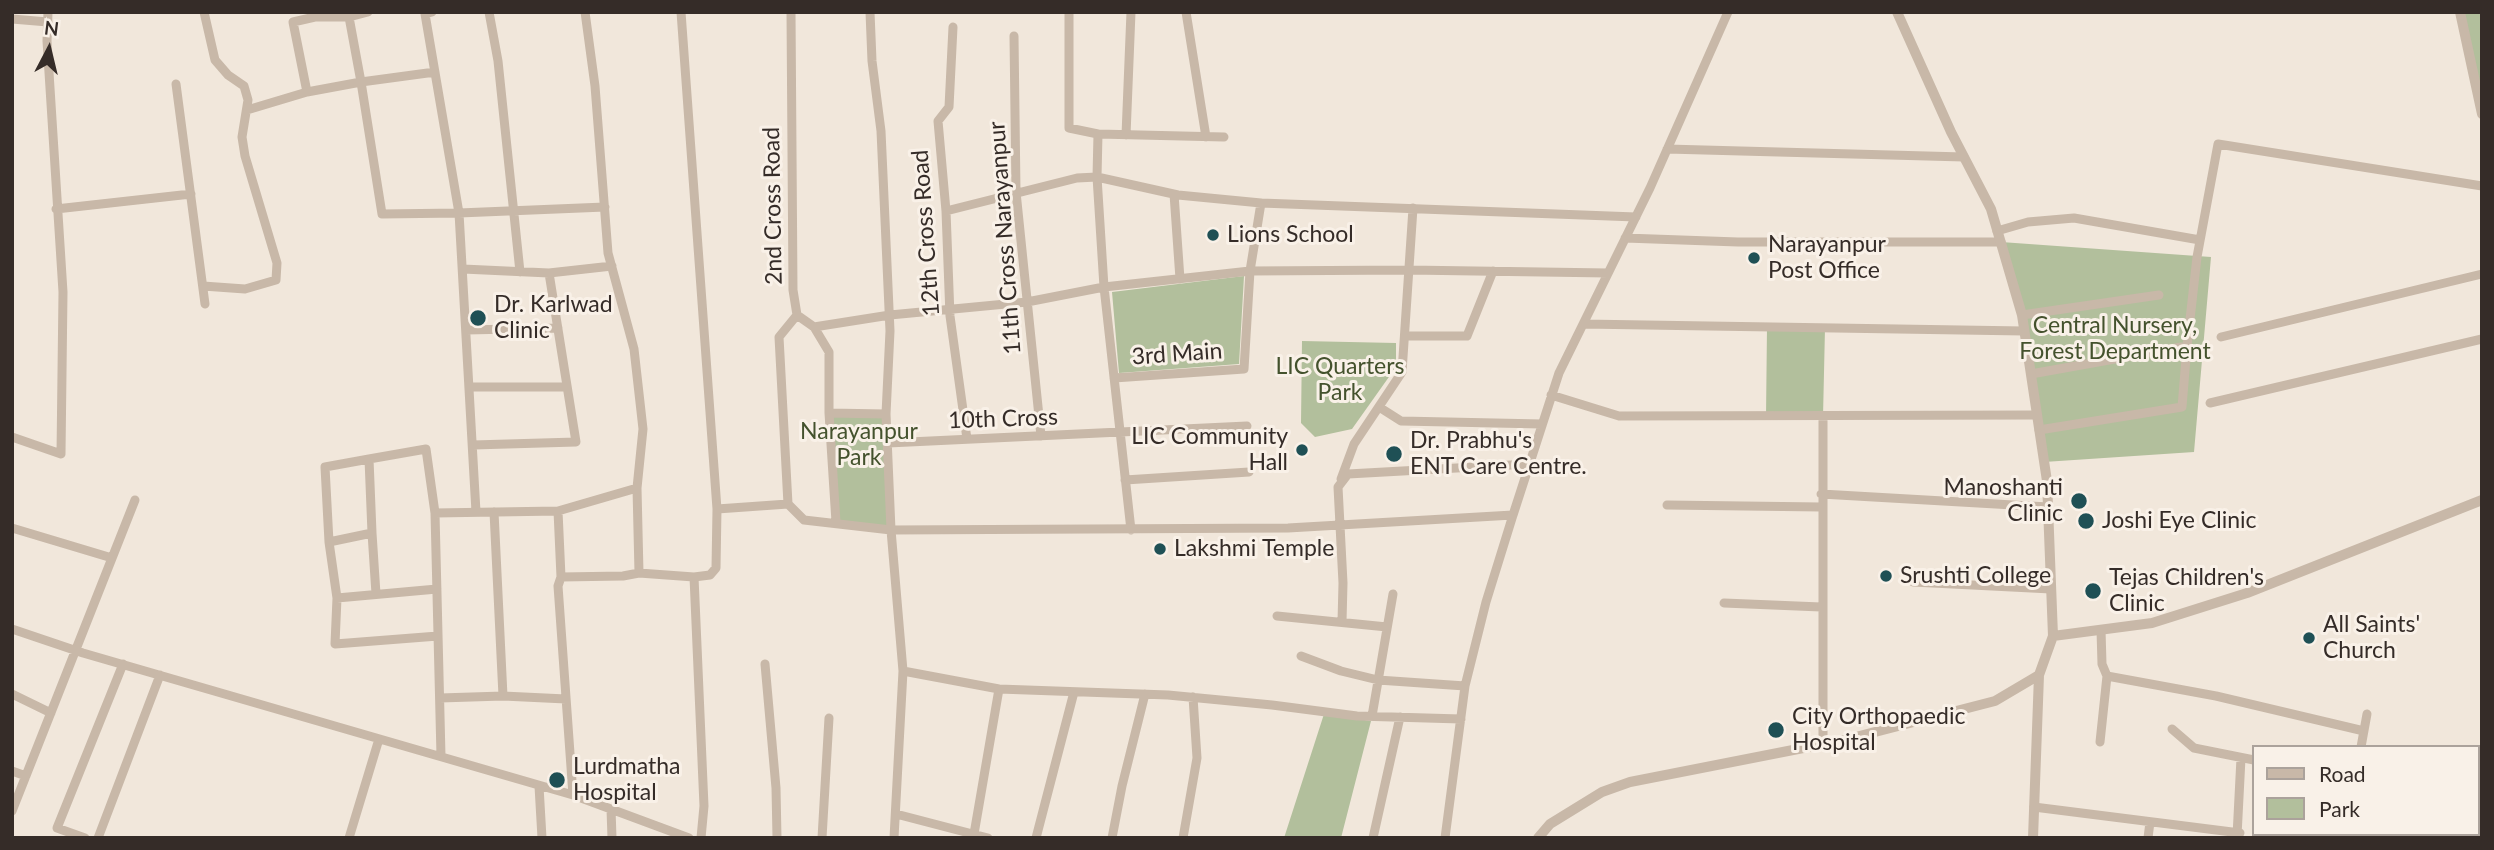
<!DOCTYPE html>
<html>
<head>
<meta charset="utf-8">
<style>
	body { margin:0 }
	#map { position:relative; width:2494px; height:850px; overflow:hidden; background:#f1e7db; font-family:Lato,sans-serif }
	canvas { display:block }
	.frame { position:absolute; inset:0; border:14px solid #352c28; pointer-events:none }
	.legend { position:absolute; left:2252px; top:745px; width:228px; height:91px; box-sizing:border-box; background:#f9f1e8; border:2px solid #aba29b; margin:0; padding:9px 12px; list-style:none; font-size:21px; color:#352c28 }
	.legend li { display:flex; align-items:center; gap:14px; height:35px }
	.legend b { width:35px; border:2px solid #aba29b }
	.north { position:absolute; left:14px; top:14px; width:70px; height:70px; -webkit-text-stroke:5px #f9f1e8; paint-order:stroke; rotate:7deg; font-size:19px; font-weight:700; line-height:28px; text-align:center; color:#352c28 }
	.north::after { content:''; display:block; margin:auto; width:24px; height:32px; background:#352c28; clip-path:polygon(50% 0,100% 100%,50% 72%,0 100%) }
</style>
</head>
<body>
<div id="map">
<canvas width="2494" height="850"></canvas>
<div class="frame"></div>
<ul class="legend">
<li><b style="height:9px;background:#c8b8a8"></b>Road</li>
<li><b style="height:19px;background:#b2bf9c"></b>Park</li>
</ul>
<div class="north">N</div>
</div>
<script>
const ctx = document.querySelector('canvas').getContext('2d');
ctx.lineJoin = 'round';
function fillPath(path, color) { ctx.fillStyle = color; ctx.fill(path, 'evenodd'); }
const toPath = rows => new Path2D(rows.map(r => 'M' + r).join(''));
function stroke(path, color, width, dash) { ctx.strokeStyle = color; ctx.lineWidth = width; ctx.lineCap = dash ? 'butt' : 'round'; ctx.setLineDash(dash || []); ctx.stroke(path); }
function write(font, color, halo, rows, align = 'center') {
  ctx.font = font + ' Lato,sans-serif'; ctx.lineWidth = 6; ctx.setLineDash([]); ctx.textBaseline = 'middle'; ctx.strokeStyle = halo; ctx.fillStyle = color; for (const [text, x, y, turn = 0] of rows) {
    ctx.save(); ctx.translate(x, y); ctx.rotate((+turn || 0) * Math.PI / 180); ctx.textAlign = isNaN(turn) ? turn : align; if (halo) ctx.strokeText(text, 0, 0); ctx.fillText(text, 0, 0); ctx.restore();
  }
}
fillPath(toPath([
	[2459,12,2482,12,2482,118],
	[2001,242,2211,257,2194,452,2044,462,2022,315],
	[1244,276,1239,364,1119,373,1112,292],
	[1767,327,1825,328,1823,417,1766,417],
	[1302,341,1396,343,1396,367,1352,429,1315,437,1301,423],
	[829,413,886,414,891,530,836,522],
	[1324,714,1371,721,1341,838,1284,838]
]), '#b2bf9c');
stroke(toPath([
	[432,12,425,14,459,213,476,512],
	[489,12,498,61,520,272],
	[681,12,717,509,716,568,710,575,694,577,704,806,701,838],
	[791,12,793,290,797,315,814,327,829,352,829,413,886,414],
	[870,12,872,61,881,131,890,331,886,414,891,530,903,671,894,838],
	[1069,12,1069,128,1098,134,1097,177,1178,195,1261,203,1636,217],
	[1186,12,1206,137],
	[349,17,361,82,382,214,459,213,605,207],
	[12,19,48,22],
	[953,27,949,107,938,121,946,211,950,316,967,439],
	[1014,36,1016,192,1041,436],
	[176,84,205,304],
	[307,92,293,22,315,17,349,17,368,12],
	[247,110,307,92,361,82,435,72],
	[1098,134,1224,137],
	[1126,135,1131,12],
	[1667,149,1964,157],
	[1174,194,1180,279],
	[56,209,191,194],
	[946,211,1077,178,1097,177,1104,287,1250,271,1409,270,1608,273],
	[1997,231,2028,222,2074,218,2200,240],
	[1625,238,1738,242,2001,242],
	[463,269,549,273],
	[203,286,245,289,276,280,277,263,245,156,242,137,248,100,244,86,228,75,215,60,204,12],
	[2022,315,2159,295],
	[1583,324,2024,331],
	[814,327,890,315,1027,302,1104,287,1131,530],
	[466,330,558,328],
	[1405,336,1467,336,1493,271],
	[2221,337,2482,274],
	[2031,374,2187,346,2197,257,2218,144,2482,186],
	[1114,378,1244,369,1250,271,1261,203],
	[469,387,567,387],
	[1551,395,1619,416,2037,415],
	[2210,403,2482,339],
	[1379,407,1401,421,1542,424],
	[829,413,836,522],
	[2039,430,2182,407,2187,346],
	[12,437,61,454,63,292,47,41,48,12],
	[888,443,1247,426],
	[473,445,576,442,549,273,612,266],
	[369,459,372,533,329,542,325,467,369,459,426,449,435,513,441,756],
	[1341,479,1354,444,1402,372,1413,208],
	[1125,480,1249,472],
	[1821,494,2048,507],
	[788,504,779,337,797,315],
	[1667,505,1821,507],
	[717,509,788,504,804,520,891,530,1288,528,1513,515,1486,602,1465,686,1445,838],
	[558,511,561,577,558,586,573,795],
	[494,512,503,696],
	[435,513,558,511,637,488],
	[1513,515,1559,373,1650,188,1728,12],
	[12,528,112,558],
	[372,533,376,594],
	[329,542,337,598,437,589],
	[639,573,694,577],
	[561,577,623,576,639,573,637,488,643,429,634,349,608,253,595,86,585,12],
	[1913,582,2051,589],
	[337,598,335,644,438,636],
	[1724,603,1821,607],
	[1277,616,1387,627],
	[1342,622,1343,583,1338,487,1348,474,1529,464],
	[12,629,83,653,573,795,689,838],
	[1301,656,1341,671,1378,680,1465,686],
	[765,664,776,788,777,838],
	[903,671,999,689,1168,695,1272,705,1357,716,1461,719],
	[2107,676,2216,696,2364,731],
	[12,694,51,713],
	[440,698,503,696,566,699],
	[1372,716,1393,594],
	[2172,729,2194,748,2254,760],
	[2100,742,2107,676,2102,664,2101,630],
	[1823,744,1823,417],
	[2361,747,2367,714],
	[12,771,26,776],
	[539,786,542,838],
	[2034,807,2240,833],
	[611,809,612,838],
	[12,811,135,500],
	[896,814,988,838],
	[974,834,999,689],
	[2237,836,2241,758],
	[85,838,57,828,123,664],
	[98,838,160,675],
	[349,838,379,739],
	[822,838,829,718],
	[1036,838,1074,692],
	[1112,838,1122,786,1145,694],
	[1183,838,1197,758,1193,697],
	[1373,838,1400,717],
	[2148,838,2150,822]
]), '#c8b8a8', 9);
stroke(toPath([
	[1897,12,1951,132,1991,209,2022,315,2047,481,2053,636,2039,675,2033,838],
	[2460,12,2482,114],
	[2053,636,2152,623,2247,593,2482,500],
	[1538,838,1550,824,1602,792,1630,782,1844,740,1995,701,2039,675]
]), '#c8b8a8', 10);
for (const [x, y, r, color] of [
	[1213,235,7,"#1f5055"],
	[1754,258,7,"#1f5055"],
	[478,318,9,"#1f5055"],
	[1302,450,7,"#1f5055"],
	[1394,454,9,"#1f5055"],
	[2079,501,9,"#1f5055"],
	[2086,521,9,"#1f5055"],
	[1160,549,7,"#1f5055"],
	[1886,576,7,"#1f5055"],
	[2093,591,9,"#1f5055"],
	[2309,638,7,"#1f5055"],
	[1776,730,9,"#1f5055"],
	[557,780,9,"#1f5055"]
]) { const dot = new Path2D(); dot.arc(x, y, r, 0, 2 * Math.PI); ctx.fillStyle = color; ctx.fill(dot); stroke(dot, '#f9f1e8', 2.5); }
write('23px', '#352c28', '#f9f1e8', [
	["2nd Cross Road",773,206,-91],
	["12th Cross Road",926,233,-94],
	["11th Cross Narayanpur",1005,238,-94],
	["3rd Main",1177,354,-4],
	["10th Cross",1003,419,-2]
]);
write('23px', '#352c28', '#f9f1e8', [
	["Lions School",1227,235],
	["Narayanpur",1768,245],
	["Post Office",1768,271],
	["Dr. Karlwad",494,305],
	["Clinic",494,331],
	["LIC Community",1288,437,"right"],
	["Hall",1288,463,"right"],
	["Dr. Prabhu's",1410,441],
	["ENT Care Centre.",1410,467],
	["Manoshanti",2063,488,"right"],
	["Clinic",2063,514,"right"],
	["Joshi Eye Clinic",2102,521],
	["Lakshmi Temple",1174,549],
	["Srushti College",1900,576],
	["Tejas Children's",2109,578],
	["Clinic",2109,604],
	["All Saints'",2323,625],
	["Church",2323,651],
	["City Orthopaedic",1792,717],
	["Hospital",1792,743],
	["Lurdmatha",573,767],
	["Hospital",573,793]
], 'left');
write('23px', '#44522d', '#f9f1e8', [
	["Central Nursery,",2115,326],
	["Forest Department",2115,352],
	["LIC Quarters",1340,367],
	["Park",1340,393],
	["Narayanpur",859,432],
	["Park",859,458]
]);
</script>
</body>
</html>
